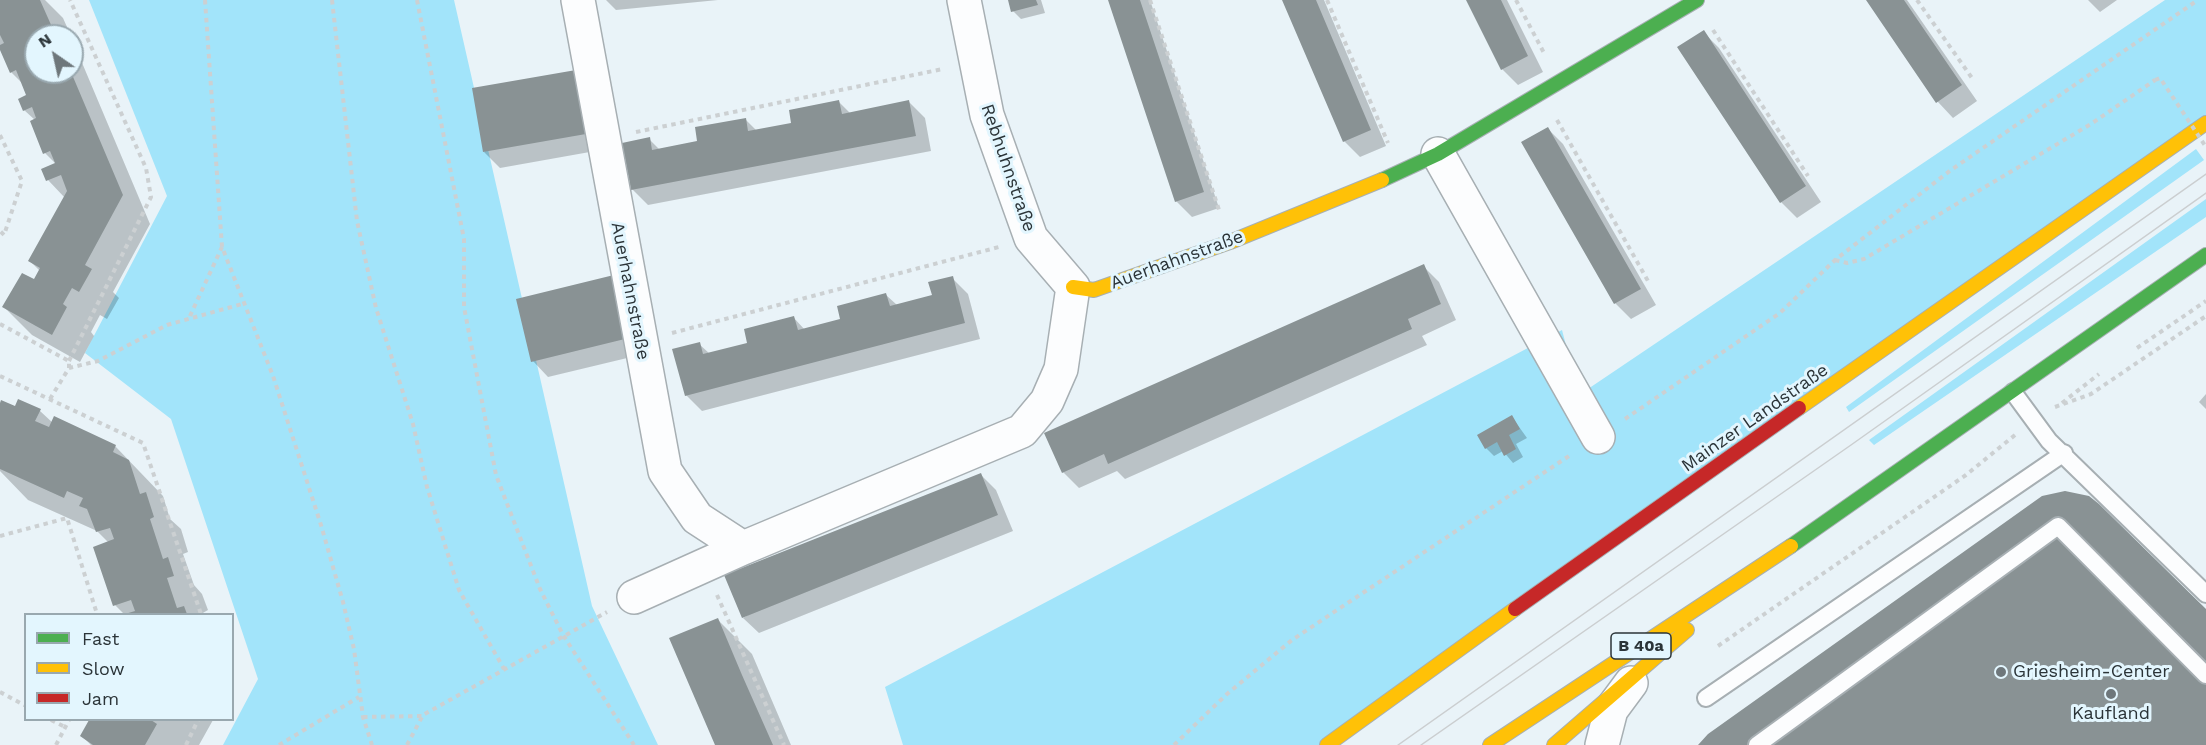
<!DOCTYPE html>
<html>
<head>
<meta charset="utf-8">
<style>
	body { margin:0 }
	#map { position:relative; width:2206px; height:745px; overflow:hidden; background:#e9f3f8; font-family:"Work Sans",sans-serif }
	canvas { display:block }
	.legend { position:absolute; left:24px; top:613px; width:210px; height:108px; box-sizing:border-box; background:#e3f6fe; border:2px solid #99a8af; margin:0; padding:8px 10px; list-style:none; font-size:18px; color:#2b3438 }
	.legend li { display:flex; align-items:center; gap:12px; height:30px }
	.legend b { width:30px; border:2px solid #99a8af }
	.north { position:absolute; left:24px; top:24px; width:60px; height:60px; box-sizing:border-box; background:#e3f6fe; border:2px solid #99a8af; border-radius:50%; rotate:326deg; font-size:16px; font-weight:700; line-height:24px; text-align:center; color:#2b3438 }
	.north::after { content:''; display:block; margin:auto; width:21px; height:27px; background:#6e777b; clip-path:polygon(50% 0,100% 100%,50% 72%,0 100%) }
</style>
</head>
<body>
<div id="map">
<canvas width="2206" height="745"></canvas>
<ul class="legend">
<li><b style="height:8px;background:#4caf50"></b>Fast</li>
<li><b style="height:8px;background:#ffc107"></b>Slow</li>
<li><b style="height:8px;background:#c62828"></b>Jam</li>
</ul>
<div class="north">N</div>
</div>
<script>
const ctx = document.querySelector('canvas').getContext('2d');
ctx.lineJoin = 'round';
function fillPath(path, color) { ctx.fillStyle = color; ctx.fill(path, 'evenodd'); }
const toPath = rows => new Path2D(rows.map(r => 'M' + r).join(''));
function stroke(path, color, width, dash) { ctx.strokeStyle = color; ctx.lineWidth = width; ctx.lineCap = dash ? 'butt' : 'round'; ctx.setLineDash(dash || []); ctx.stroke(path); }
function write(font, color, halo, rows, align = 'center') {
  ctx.font = font + ' "Work Sans",sans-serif'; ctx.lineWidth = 6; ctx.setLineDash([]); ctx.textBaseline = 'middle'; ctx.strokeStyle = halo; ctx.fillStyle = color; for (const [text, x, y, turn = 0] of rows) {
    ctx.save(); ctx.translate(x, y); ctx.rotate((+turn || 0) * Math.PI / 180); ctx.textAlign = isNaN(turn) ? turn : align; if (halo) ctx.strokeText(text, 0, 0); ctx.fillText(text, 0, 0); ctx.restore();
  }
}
fillPath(toPath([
	[89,0,454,0,592,606,658,745,223,745,258,679,171,419,85,353,167,196],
	[2165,0,2206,0,2206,123,1327,745,903,745,885,687,1562,330,1579,395],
	[2196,149,2204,160,1849,412,1846,407],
	[2206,199,2206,217,1874,445,1869,440]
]), '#a2e4fa');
fillPath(toPath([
	[0,0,45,0,63,18,71,36,36,36,36,72,72,72,72,39,150,224,113,292,119,298,107,319,100,315,91,332,94,336,80,362,32,335,4,307,34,281,40,271,30,261,65,198,48,180,43,170,56,164,45,153,35,120,24,110,28,96,24,85,11,72,0,47],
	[606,0,718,0,616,10],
	[1010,0,1041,0,1045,13,1021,19,1013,11],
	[1109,0,1150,0,1219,208,1192,217,1176,201],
	[1284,0,1324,0,1386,146,1360,157,1344,141],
	[1467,0,1507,0,1543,72,1518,85,1502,69],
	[1867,0,1907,0,1977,101,1953,118,1938,102],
	[2088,0,2117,0,2100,12],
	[1703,32,1719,48,1821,202,1797,218,1781,202],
	[575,72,601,150,500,168,484,152],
	[839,102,850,113,909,102,925,118,931,151,648,205,632,189,649,139,660,150,699,142,745,119,757,131,793,124],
	[1547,128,1563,144,1656,305,1631,319,1615,303],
	[1423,266,1439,282,1456,320,1422,336,1427,345,1125,479,1117,471,1079,488,1063,472],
	[618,276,648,353,548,377,533,361],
	[952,278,968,294,980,339,702,411,686,395,699,344,710,354,749,344,794,318,805,330,842,320,886,295,897,305,933,296],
	[2206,394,2206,409,2199,402],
	[0,407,40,411,53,423,115,446,163,496,170,519,181,529,188,552,183,554,194,585,202,594,208,610,201,614,124,614,115,605,95,547,109,543,97,531,28,500,0,471],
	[1512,417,1527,438,1516,444,1523,457,1513,463,1503,451,1494,456,1486,448],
	[980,474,996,490,1013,531,759,633,743,618],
	[717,619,752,654,791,745,717,745],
	[91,720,213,720,199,745,91,745,82,736]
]), '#0003');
fillPath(toPath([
	[0,0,40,0,56,36,36,36,36,72,71,72,123,195,85,265,92,269,79,292,72,288,63,304,67,307,52,335,2,307,22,273,34,279,40,268,28,261,67,191,61,175,46,181,41,169,55,163,50,151,43,154,30,121,36,118,32,107,23,111,18,99,26,95,16,70,10,73,0,50,0,45,4,43,0,35],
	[1008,0,1036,0,1038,5,1011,12],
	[1108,0,1140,0,1204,192,1175,202],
	[1282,0,1316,0,1371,130,1343,142],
	[1466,0,1501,0,1528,56,1501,70],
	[1866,0,1904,0,1962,85,1936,103],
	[1704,30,1806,186,1780,203,1677,47],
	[576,70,586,134,483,152,472,88],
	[839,100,842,114,909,100,916,136,631,190,622,143,650,137,652,150,697,141,695,127,746,118,748,131,791,123,789,110],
	[1548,127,1641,289,1614,304,1521,142],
	[1424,264,1441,304,1408,319,1412,329,1108,464,1104,454,1062,473,1044,433],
	[618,274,633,337,531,362,516,299],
	[953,276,965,323,685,396,672,349,700,342,703,354,747,343,744,329,794,316,798,330,840,319,837,306,886,293,890,306,932,295,928,282],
	[18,399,41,409,35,421,49,427,54,416,116,445,113,452,129,460,140,494,146,492,154,517,150,519,163,559,168,557,174,576,167,578,177,608,184,606,187,614,125,614,135,611,131,600,113,606,93,547,114,539,110,528,96,532,87,509,79,506,83,498,67,491,64,498,0,469,0,403,1,400,15,406],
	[1512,415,1520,429,1509,435,1516,449,1504,456,1497,442,1485,449,1477,435],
	[981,473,998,515,742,618,724,575],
	[2065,491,2089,496,2099,504,2206,609,2206,745,1698,745,1708,734,2042,496],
	[718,618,742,675,773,745,715,745,669,638],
	[89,720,151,720,157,724,145,745,93,745,80,736]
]), '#899294');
const lane = toPath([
	[2013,392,2049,441,2206,594],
	[1706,698,2064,453],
	[1757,745,2058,526,2206,675]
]);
const street = toPath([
	[578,0,665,471,697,518,743,548],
	[1438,154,1598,437],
	[634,597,743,548,1022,431,1047,401,1061,369,1073,287,1031,238,987,115,964,0],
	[1602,745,1611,710,1631,683]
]);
const fast = toPath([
	[1382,180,1438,154,1697,0],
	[1791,546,2206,255]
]);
const slow = toPath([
	[1073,287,1094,290,1230,242,1382,180],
	[1799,408,2206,123],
	[1327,745,1515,609],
	[1490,745,1791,546],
	[1554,745,1687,630]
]);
const jam = toPath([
	[1515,609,1799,408]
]);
stroke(lane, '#a7afb3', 20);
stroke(street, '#a7afb3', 36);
stroke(fast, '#a7afb3', 16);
stroke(slow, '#a7afb3', 16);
stroke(jam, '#a7afb3', 16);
stroke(toPath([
	[205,0,222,247,273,376,321,525,343,602,354,649,363,717,372,745],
	[332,0,357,221,376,308,413,424,427,487,459,590,504,669],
	[417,0,464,239,464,307,496,475,540,589,563,635,634,745],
	[1150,0,1219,210],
	[1327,0,1388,143],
	[1516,0,1544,53],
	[1917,0,1972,78],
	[1713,30,1808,176],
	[1557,120,1648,281],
	[636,132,943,69],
	[0,135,22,181,4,235,0,231],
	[1835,260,1847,263,1864,259,2091,124,2155,80],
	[190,316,222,247],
	[0,324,69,361,69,368],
	[672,333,999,247],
	[2137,348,2206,301],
	[69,361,151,197,146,168,70,0],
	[0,376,143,443,201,614],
	[50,399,69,368,98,361,167,325,242,304],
	[2062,403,2099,374],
	[2055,407,2091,394,2206,316],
	[1625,419,1780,313,1835,260,1951,170,2198,0],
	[0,536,67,518,97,614],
	[717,595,784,745],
	[1718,646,1966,475,2015,435],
	[0,692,26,706],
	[363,717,422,716],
	[51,720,65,727],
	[56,745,69,720],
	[186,745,198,720],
	[279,745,359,697],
	[407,745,423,715,607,612],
	[1174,745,1227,694,1292,640,1572,454]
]), '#ccd0d2', 4, [4.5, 4.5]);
stroke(lane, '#fcfdfe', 16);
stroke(street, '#fcfdfe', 33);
stroke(fast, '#4caf50', 14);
stroke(slow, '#ffc107', 14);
stroke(jam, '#c62828', 14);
stroke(toPath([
	[1398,745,2206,174],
	[1421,745,1851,445,2206,193]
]), '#cbced0', 1.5);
stroke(toPath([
	[2155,80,2160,78,2206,147]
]), '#ccd0d2', 4, [4.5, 4.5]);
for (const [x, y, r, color] of [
	[2001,672,6,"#6e777b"],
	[2111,694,6,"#6e777b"]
]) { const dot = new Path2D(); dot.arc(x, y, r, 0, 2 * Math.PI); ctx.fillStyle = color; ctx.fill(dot); stroke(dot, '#e3f6fe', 2); }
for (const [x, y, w] of [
	[1641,646,60]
]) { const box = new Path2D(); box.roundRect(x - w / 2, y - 13, w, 26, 4.5); ctx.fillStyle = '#e3f6fe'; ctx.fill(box); stroke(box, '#2b3438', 1.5); }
write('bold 16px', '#2b3438', null, [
	["B 40a",1641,646]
]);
write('18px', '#2b3438', '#e3f6fe', [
	["Rebhuhnstraße",1008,168,71],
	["Auerhahnstraße",1177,260,-20],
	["Auerhahnstraße",630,291,79],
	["Mainzer Landstraße",1755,418,-35]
]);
write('18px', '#2b3438', '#e3f6fe', [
	["Griesheim-Center",2013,672],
	["Kaufland",2111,714,"center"]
], 'left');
</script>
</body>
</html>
